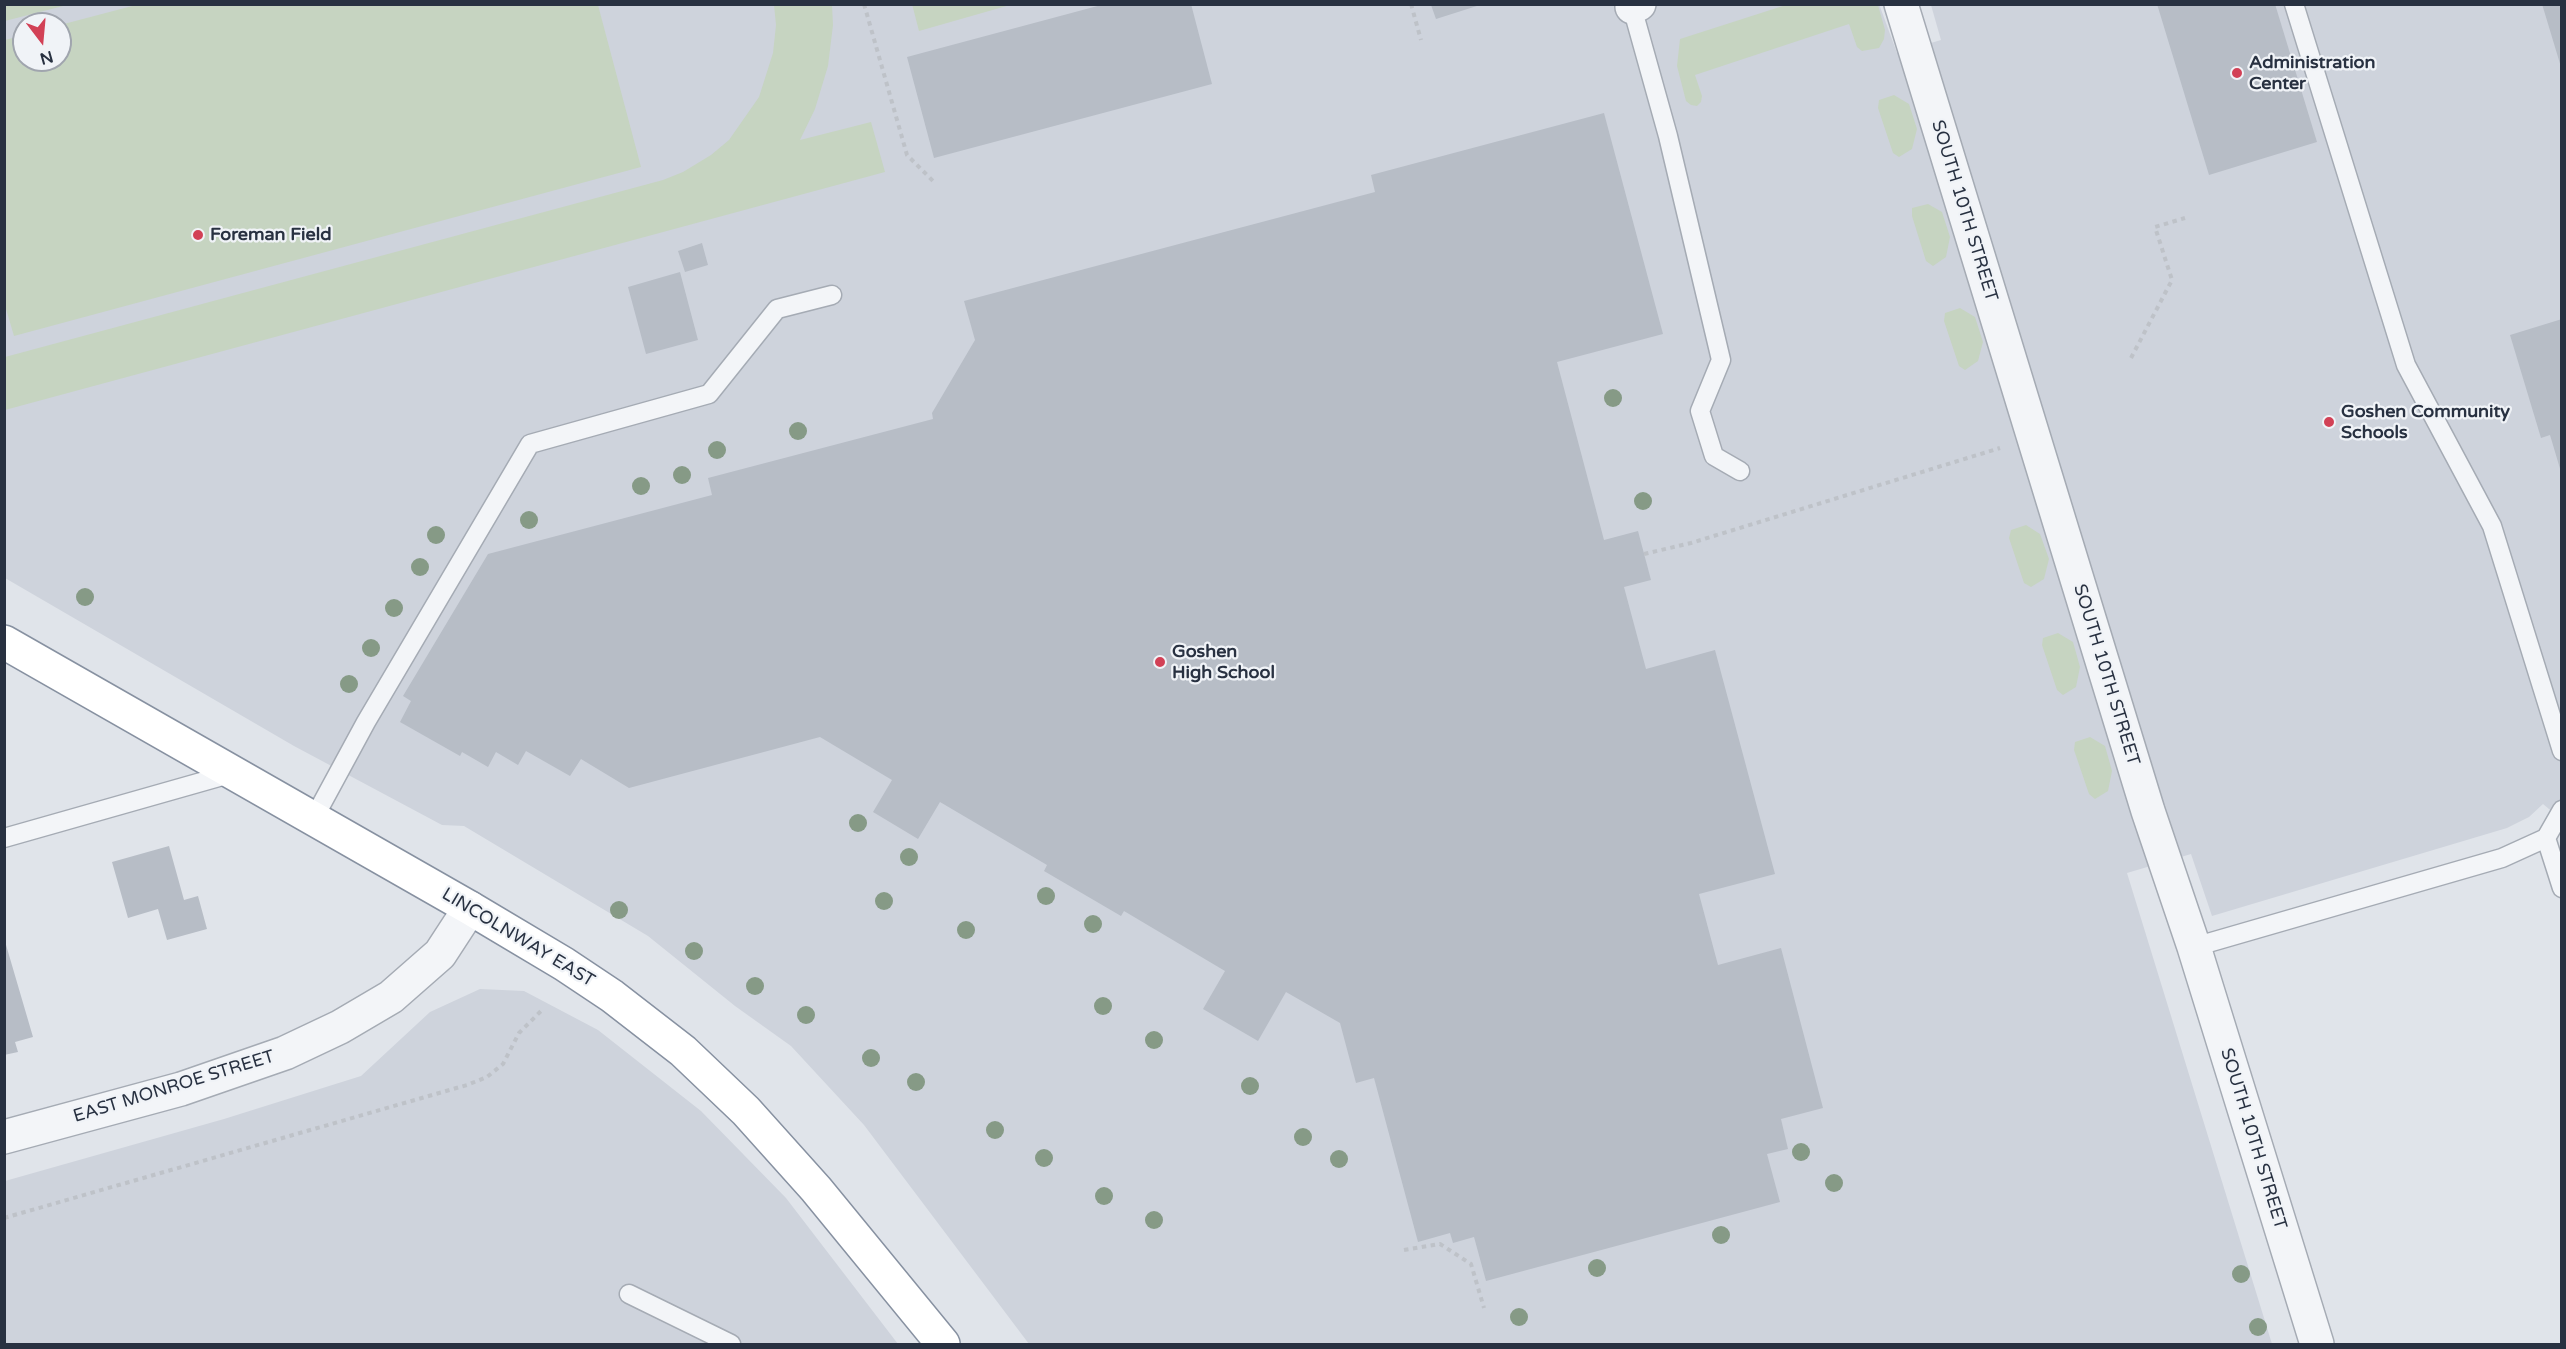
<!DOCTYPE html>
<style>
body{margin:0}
#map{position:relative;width:2566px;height:1349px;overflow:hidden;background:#e0e4ea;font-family:"Varela Round",sans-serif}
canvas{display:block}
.frame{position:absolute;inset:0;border:6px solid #283141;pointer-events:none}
.north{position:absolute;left:12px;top:12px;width:60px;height:60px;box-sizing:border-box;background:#f0f3f7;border:2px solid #a0a5ae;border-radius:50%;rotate:164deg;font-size:16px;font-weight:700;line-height:24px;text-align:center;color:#283141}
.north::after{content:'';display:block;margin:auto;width:21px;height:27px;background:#d24156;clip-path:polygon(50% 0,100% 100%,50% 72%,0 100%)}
</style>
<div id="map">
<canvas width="2566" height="1349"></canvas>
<div class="frame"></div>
<div class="north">N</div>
</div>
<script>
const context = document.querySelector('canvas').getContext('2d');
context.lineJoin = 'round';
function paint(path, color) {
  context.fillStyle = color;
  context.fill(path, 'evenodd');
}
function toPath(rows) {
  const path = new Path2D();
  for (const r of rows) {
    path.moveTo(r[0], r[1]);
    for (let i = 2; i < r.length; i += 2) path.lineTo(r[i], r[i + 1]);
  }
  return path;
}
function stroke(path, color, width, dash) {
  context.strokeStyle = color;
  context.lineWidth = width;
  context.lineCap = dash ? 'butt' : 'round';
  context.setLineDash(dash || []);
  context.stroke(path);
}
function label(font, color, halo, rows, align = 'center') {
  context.font = font + ' "Varela Round",sans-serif';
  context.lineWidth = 4.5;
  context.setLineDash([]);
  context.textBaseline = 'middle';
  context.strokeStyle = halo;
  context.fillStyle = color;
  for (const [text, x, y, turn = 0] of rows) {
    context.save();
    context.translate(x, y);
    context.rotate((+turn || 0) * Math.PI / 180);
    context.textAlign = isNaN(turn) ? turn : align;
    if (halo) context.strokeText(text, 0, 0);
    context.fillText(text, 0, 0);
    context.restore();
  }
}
paint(toPath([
 [1879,4,1897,53,1941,40,1931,5,2561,5,2561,819,2543,804,2529,817,2507,828,2212,916,2191,854,2127,873,2272,1344,1029,1344,864,1125,791,1046,735,1006,648,936,464,826,442,825,294,746,5,578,5,5],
 [24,24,60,24,60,60,24,60],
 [480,989,524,991,598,1030,701,1111,786,1198,898,1344,5,1344,5,1181,224,1119,361,1076,430,1012]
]), '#ced3dc');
paint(toPath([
 [5,4,67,4,67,5,5,21],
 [912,4,1010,4,1010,5,919,31],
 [1789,4,1878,5,1885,30,1884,39,1879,48,1862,51,1857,47,1849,24,1695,75,1702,96,1701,102,1697,106,1691,105,1686,101,1677,66,1680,39],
 [136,5,598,5,641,167,14,336,4,302,5,40,24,35,24,60,60,60,60,25],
 [774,5,832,5,833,25,828,66,815,109,800,140,871,122,885,172,5,410,5,357,663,180,683,172,711,155,729,140,759,97,773,53,776,25],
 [1894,95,1909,104,1917,129,1912,149,1899,157,1893,153,1878,108,1879,100],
 [1928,204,1942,212,1950,237,1946,257,1933,266,1926,261,1912,216,1912,208],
 [1960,308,1975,317,1983,342,1978,361,1965,370,1959,366,1944,321,1945,313],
 [2026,525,2040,534,2049,559,2044,579,2031,587,2024,583,2009,538,2011,530],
 [2058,633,2073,642,2080,667,2076,687,2063,695,2057,690,2042,645,2043,638],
 [2090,737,2105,746,2112,771,2108,791,2095,799,2089,794,2074,750,2075,742]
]), '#c6d4c1');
paint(toPath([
 [1105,4,1191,4,1212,84,934,158,907,57],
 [2157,4,2275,4,2317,142,2209,175],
 [2542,4,2562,4,2562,67,2561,67],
 [1431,5,1480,5,1436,19],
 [1604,113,1663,334,1557,362,1604,540,1638,531,1651,580,1624,587,1646,669,1715,650,1775,874,1699,894,1718,965,1781,948,1823,1108,1781,1119,1788,1149,1767,1154,1780,1202,1486,1281,1474,1237,1453,1243,1450,1233,1418,1242,1374,1078,1356,1083,1340,1023,1286,992,1258,1041,1203,1009,1225,971,1124,911,1121,916,1044,871,1047,865,940,802,918,839,873,812,892,780,820,737,629,788,581,759,570,776,526,751,518,765,496,752,488,767,462,752,460,756,400,722,411,701,403,696,488,554,712,495,708,478,933,419,932,413,975,340,964,301,1375,192,1371,175],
 [702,243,708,265,685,272,678,251],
 [680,272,698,340,646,354,628,287],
 [2562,319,2562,471,2561,472,2550,435,2541,438,2510,335],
 [169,846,184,900,198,896,207,929,167,940,158,909,128,918,112,862],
 [4,938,33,1037,15,1042,18,1052,4,1055]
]), '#b7bdc6');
const service = toPath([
 [2294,4,2406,365,2492,526,2562,751],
 [1632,7,1668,136,1721,360,1700,411,1714,456,1740,471],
 [314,818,366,722,530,444,709,394,777,309,832,295],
 [4,838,233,773],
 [2546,838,2562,888],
 [2194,947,2502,858,2546,838,2562,810],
 [629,1294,731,1344]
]);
const minor = toPath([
 [1901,4,2148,811,2194,947,2317,1344],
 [1632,7,1639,4]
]);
const tertiary = toPath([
 [4,1137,181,1089,285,1053,340,1027,391,997,440,954,470,908]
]);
const trunk = toPath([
 [4,642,470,908,564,964,612,996,683,1051,746,1111,816,1189,943,1344]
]);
stroke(service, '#a5abb4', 21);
stroke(minor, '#a5abb4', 36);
stroke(tertiary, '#a5abb4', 36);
stroke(trunk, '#8791a1', 36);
stroke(toPath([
 [864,4,907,155,933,181],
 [1411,4,1421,40],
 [2131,358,2172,280,2155,227,2185,218],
 [1644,554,1691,543,2000,448],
 [4,1218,467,1085,487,1077,503,1064,519,1033,542,1010],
 [1404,1250,1440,1244,1471,1264,1484,1308]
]), '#bec2c8', 4, [4.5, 4.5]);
stroke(service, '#f3f5f8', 18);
stroke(minor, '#f3f5f8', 33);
stroke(tertiary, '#f3f5f8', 33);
stroke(trunk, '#fff', 33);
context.fillStyle = '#869a86';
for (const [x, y] of [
 [1613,398],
 [798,431],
 [717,450],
 [682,475],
 [641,486],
 [1643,501],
 [529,520],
 [436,535],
 [420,567],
 [85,597],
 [394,608],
 [371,648],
 [349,684],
 [858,823],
 [909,857],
 [1046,896],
 [884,901],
 [619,910],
 [1093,924],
 [966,930],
 [694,951],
 [755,986],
 [1103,1006],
 [806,1015],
 [1154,1040],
 [871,1058],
 [916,1082],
 [1250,1086],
 [995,1130],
 [1303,1137],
 [1801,1152],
 [1044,1158],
 [1339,1159],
 [1834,1183],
 [1104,1196],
 [1154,1220],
 [1721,1235],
 [1597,1268],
 [2241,1274],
 [1519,1317],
 [2258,1327]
]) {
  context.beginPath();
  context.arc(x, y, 9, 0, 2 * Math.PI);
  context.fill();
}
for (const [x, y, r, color] of [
 [2237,73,6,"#d24156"],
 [198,235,6,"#d24156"],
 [2329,422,6,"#d24156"],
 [1160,662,6,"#d24156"]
]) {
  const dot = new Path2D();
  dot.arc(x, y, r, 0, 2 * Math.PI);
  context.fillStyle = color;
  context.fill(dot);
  stroke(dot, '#f0f3f7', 2);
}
label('bold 18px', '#283141', '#f0f3f7', [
 ["Administration",2249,63],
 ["Center",2249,84],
 ["Foreman Field",210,235],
 ["Goshen Community",2341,412],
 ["Schools",2341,433],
 ["Goshen",1172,652],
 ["High School",1172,673]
], 'left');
label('18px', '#283141', '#f0f3f7', [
 ["SOUTH 10TH STREET",1964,211,73],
 ["SOUTH 10TH STREET",2106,675,73],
 ["LINCOLNWAY EAST",518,938,31],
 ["EAST MONROE STREET",174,1087,-17],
 ["SOUTH 10TH STREET",2253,1139,73]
]);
</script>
